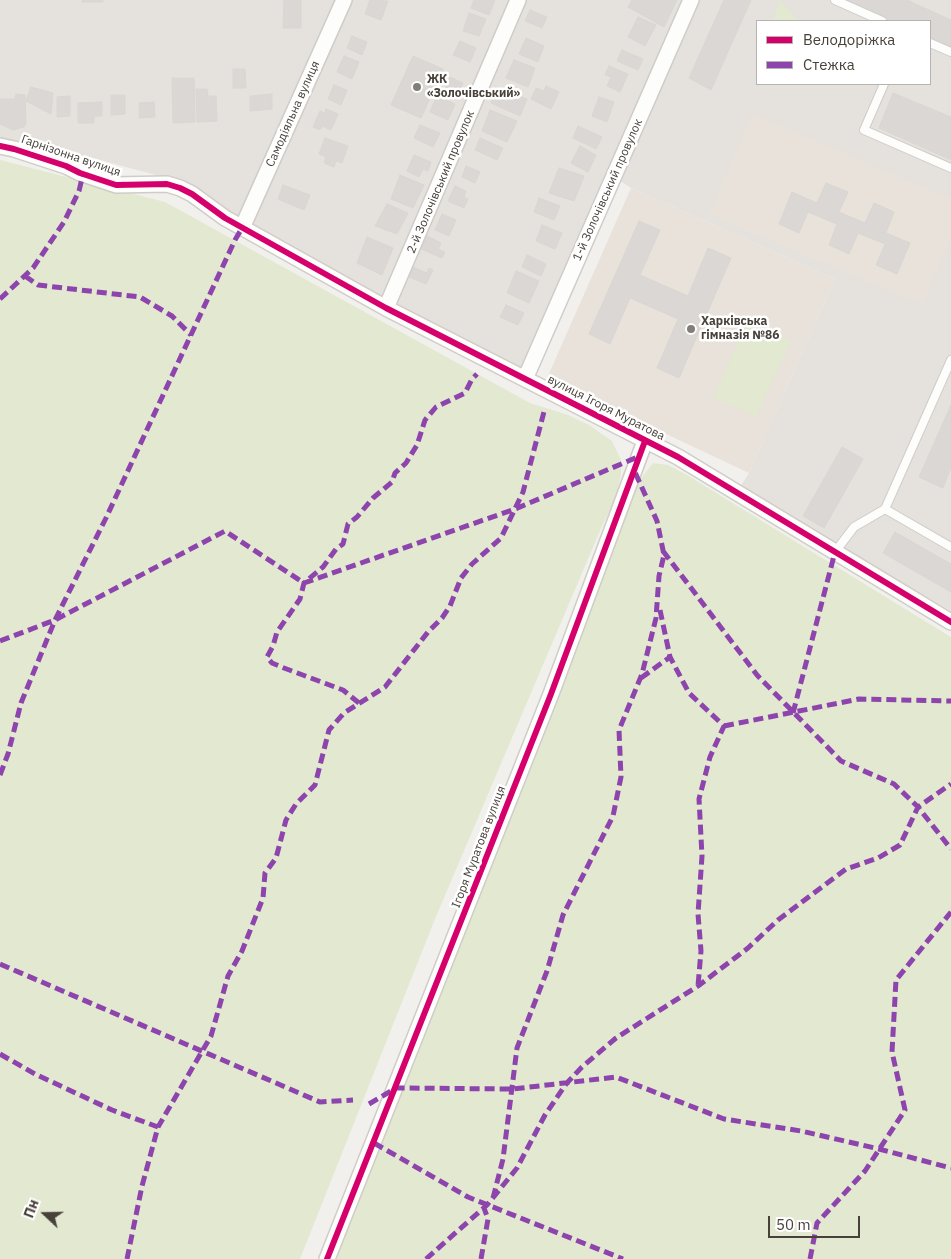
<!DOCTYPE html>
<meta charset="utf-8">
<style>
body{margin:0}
#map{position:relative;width:951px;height:1259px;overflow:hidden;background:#f2f0ed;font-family:"IBM Plex Sans",sans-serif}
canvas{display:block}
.legend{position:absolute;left:756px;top:20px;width:175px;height:65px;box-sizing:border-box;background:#fff;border:1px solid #b6b3b0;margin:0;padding:6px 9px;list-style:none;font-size:15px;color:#48413a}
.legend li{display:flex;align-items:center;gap:10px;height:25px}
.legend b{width:25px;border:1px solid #b6b3b0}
.north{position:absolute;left:20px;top:1189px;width:50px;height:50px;-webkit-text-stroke:4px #fff;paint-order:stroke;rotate:291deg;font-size:14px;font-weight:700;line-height:20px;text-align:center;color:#48413a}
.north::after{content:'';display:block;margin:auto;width:18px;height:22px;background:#48413a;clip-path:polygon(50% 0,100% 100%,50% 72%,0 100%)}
.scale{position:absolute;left:768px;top:1216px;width:92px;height:22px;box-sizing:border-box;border:2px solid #48413a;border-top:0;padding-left:6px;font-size:15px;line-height:18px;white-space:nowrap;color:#48413a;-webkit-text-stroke:4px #fff;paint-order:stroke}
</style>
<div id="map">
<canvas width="951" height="1259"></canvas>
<ul class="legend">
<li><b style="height:6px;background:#d6006c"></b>Велодоріжка</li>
<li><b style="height:6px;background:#8e44ad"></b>Стежка</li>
</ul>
<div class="north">Пн</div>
<div class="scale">50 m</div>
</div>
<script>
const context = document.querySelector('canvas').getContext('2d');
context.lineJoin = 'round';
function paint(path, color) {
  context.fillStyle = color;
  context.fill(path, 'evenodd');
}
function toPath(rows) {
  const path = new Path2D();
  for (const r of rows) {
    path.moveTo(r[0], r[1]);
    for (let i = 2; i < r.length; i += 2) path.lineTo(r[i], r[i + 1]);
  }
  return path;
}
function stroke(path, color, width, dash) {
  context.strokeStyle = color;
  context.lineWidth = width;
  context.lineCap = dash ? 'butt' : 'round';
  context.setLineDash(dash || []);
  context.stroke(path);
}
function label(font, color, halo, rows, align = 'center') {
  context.font = font + ' "IBM Plex Sans",sans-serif';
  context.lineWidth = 5;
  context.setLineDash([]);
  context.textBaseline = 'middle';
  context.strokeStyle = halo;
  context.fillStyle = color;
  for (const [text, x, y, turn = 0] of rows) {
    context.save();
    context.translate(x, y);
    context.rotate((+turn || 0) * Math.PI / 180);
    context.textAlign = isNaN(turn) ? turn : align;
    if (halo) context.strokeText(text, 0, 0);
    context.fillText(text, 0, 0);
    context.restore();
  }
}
paint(toPath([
 [0,0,951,0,951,611,740,487,749,473,835,279,631,188,611,175,522,373,239,221,174,180,93,158,0,142],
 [757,21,930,21,930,84,757,84]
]), '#e5e1dc');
paint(toPath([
 [752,113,951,199,951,238,922,305,709,214],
 [631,188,835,279,749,473,547,378]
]), '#e8e2da');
paint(toPath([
 [780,0,798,21,773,21],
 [0,160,165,202,530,403,568,415,589,425,612,441,621,460,621,474,617,495,602,526,435,919,300,1259,0,1259],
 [748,321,791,341,756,417,713,397],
 [653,463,668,465,687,475,951,637,951,1259,330,1259,408,1071,638,482]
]), '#e2e9d0');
const building = toPath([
 [82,0,103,0,103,2,82,2,82,0],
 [284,0,301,0,301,28,283,28,284,0],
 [370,0,388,1,381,20,365,14,370,0],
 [474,0,495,0,489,15,471,8,474,0],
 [632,0,677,0,664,27,628,7,632,0],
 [724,0,751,0,711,90,689,78,724,0],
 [843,0,907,0,951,20,951,49,930,39,930,21,890,21,843,0],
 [530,10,547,17,542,28,525,21,530,10],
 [469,13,486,19,479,36,463,31,469,13],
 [638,17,656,25,645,46,628,37,638,17],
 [352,36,367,42,362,55,347,48,352,36],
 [526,38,544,46,538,62,519,54,526,38],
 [460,41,476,48,470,62,453,55,460,41],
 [622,50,643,59,638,70,617,61,622,50],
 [344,56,359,62,352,79,337,72,344,56],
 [413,56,443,69,421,118,391,105,413,56],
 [514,60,535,68,528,87,506,78,514,60],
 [609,66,628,74,620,92,607,86,611,77,605,75,609,66],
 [233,69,245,69,246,88,233,88,233,69],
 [450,77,463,83,457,96,444,91,450,77],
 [172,78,194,78,195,122,173,123,172,78],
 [334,85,347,90,341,105,328,99,334,85],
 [546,86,559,92,551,109,531,99,536,88,544,91,546,86],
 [31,87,53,93,51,114,26,101,31,87],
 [498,88,527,99,520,116,491,103,498,88],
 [196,89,207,89,208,96,216,96,217,121,197,122,196,89],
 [893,93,951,117,951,160,879,128,893,93],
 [16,94,25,95,26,123,24,127,13,130,0,124,0,99,15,99,16,94],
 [272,94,272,109,250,111,250,96,272,94],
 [111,95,125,95,125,114,111,115,111,95],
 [70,96,70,116,57,117,57,97,70,96],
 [437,96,455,104,448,120,430,112,437,96],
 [599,97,614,102,607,122,592,116,599,97],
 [102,102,102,116,94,116,94,123,78,123,78,103,102,102],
 [154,102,155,117,139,118,139,103,154,102],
 [326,109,338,114,331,130,322,126,320,130,313,127,320,111,325,113,326,109],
 [490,110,517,121,507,142,482,131,490,110],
 [420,125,440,133,433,147,414,138,420,125],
 [578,126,602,137,596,149,573,138,578,126],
 [325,138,348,146,342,163,336,161,334,167,324,163,326,157,319,154,325,138],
 [480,138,503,148,497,160,475,150,480,138],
 [580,146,596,155,588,172,571,163,580,146],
 [414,155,431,162,428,171,423,169,419,177,407,171,414,155],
 [466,166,480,172,475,183,462,177,466,166],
 [559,168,584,176,574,201,549,193,559,168],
 [400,175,424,185,413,208,391,199,400,175],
 [826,183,848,192,839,212,865,223,874,203,894,212,886,233,910,243,897,274,876,265,885,244,858,233,849,254,829,245,837,224,808,212,799,233,779,224,792,192,817,203,826,183],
 [283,185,310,195,304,210,278,199,283,185],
 [455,186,466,191,464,197,468,199,464,208,448,201,455,186],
 [539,198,560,206,554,220,534,212,539,198],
 [387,204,408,213,397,234,375,226,387,204],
 [442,214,456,220,449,236,435,230,442,214],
 [639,221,660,230,640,275,688,296,708,248,731,258,679,378,657,368,678,319,630,298,610,344,589,334,639,221],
 [542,225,562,233,555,249,536,241,542,225],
 [425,235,441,243,438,249,445,252,442,258,419,248,425,235],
 [367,237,393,248,382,275,357,263,367,237],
 [527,255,546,264,541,276,522,267,527,255],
 [413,267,427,273,429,268,433,270,426,284,409,277,413,267],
 [516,271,539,281,529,303,507,293,516,271],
 [506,305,524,313,518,325,500,317,506,305],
 [951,405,951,468,943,488,919,477,951,405],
 [842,447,863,459,824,528,803,516,842,447],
 [895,532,951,564,951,592,883,553,895,532]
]);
paint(building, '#dad7d4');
stroke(building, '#dad7d3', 1);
const service = toPath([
 [835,0,882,21],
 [930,43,951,52],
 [884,84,864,130,951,168],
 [885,509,951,360],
 [835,552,854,527,885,509,951,547]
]);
const minor = toPath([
 [0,146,14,149,66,166,80,173,116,185,167,184,180,188,192,194,225,218,386,308,678,457,951,622],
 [242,228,344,0],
 [386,308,518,0],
 [525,379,691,0],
 [327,1259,551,694,645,441]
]);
stroke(service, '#cfccc9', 10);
stroke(minor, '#cfccc9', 18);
stroke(service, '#fdfdfc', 8);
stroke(minor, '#fdfdfc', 15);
stroke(toPath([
 [25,276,38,285,140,297,172,316,191,335],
 [0,299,33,268,64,222,79,191,83,174],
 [663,551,757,675,841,761,894,784,918,807,951,849],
 [660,610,670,657,689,693,724,726,710,757,699,799,702,856,698,914,701,951,698,986],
 [0,641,55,620,225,531,304,583,515,509,640,456],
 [641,678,670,657],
 [359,703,343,690,284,668,272,663,267,657,273,646,277,632,300,599,304,583,323,567,336,549,343,544,348,524,357,517,373,498,392,482,395,473,406,463,417,445,425,420,436,407,465,393,472,379,477,374],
 [793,713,835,552],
 [724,726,859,699,951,701],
 [0,775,8,754,21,703,55,620,106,518,235,240,242,228],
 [0,964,320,1102,353,1100],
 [0,1054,35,1074,112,1110,158,1127],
 [369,1104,396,1088,513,1089,616,1077,724,1119,801,1131,879,1149,951,1168],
 [374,1143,468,1197,623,1259],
 [493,1198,503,1159,517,1048,547,971,563,915,613,816,621,777,619,730,642,674,656,618,659,576,664,555,657,521,634,470],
 [127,1259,142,1186,158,1127,211,1036,228,976,242,951,263,898,265,873,276,858,286,820,296,804,315,785,329,730,344,713,385,687,428,632,442,618,450,606,461,578,472,564,501,538,523,492,545,408],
 [426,1259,487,1205,517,1168,545,1115,566,1084,582,1067,616,1038,698,986,748,948,778,920,846,869,878,858,900,845,918,807,951,784],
 [481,1259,488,1219,484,1208],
 [810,1259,817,1223,865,1171,905,1110,892,1052,896,980,951,912]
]), '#8e44ad', 5, [10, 5]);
stroke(toPath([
 [0,146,14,149,66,166,80,173,116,185,167,184,180,188,192,194,225,218,386,308,678,457,951,622],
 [327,1259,551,694,645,441]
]), '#d6006c', 6);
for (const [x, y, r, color] of [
 [417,87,5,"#847e79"],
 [691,329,5,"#847e79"]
]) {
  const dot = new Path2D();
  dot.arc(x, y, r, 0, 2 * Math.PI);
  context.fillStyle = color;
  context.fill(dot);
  stroke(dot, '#fff', 2);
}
label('bold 12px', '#48413a', '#fff', [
 ["ЖК",427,80],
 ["«Золочівський»",427,94],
 ["Харківська",701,322],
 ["гімназія №86",701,336]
], 'left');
label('12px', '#48413a', '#fff', [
 ["Самодіяльна вулиця",293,114,-66],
 ["Гарнізонна вулиця",71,156,19],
 ["2-й Золочівський провулок",441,182,-67],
 ["1-й Золочівський провулок",608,190,-66],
 ["вулиця Ігоря Муратова",606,408,27],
 ["Ігоря Муратова вулиця",479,847,-69]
]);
</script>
